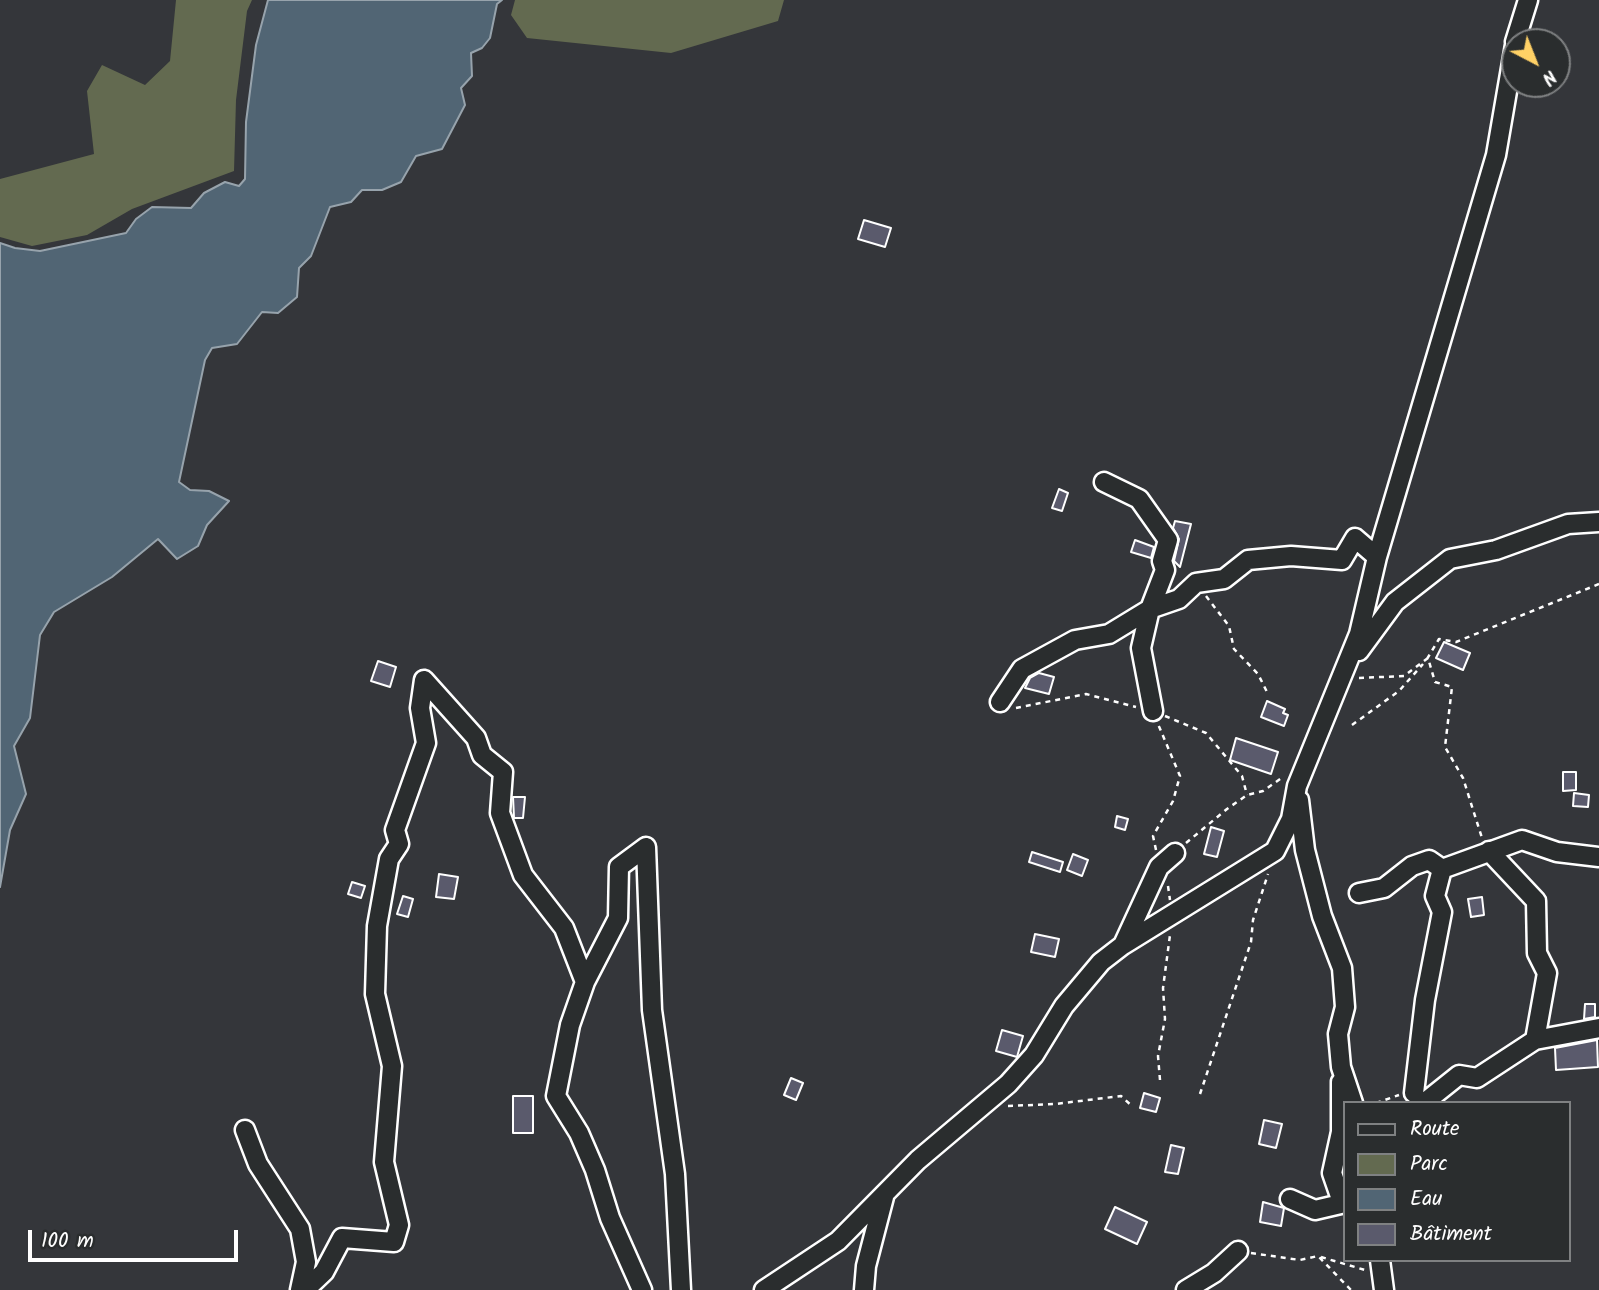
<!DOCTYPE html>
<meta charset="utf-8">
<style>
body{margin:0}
#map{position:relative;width:1599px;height:1290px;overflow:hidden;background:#34363a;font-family:Kalam,sans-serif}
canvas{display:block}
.legend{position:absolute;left:1343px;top:1101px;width:228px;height:161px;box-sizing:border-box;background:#2a2d2e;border:2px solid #7f8182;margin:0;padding:9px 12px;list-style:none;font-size:21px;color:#fff}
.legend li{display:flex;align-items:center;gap:14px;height:35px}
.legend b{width:35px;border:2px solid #7f8182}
.north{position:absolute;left:1501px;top:28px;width:70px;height:70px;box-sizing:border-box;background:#2a2d2e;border:2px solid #7f8182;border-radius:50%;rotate:138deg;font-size:19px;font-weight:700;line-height:28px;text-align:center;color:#fff}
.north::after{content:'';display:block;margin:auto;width:24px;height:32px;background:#ffd166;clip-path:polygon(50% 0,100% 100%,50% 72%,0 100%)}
.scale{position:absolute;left:28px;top:1230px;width:210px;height:32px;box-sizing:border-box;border:4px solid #fff;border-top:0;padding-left:9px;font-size:21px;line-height:24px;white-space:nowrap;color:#fff;-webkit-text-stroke:5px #2a2d2e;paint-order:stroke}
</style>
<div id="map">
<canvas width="1599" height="1290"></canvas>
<ul class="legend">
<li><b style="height:9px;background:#2a2d2e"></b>Route</li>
<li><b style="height:19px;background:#636a50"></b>Parc</li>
<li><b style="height:19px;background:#516574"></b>Eau</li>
<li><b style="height:19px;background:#5a5a6c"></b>Bâtiment</li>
</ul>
<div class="north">N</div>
<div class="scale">100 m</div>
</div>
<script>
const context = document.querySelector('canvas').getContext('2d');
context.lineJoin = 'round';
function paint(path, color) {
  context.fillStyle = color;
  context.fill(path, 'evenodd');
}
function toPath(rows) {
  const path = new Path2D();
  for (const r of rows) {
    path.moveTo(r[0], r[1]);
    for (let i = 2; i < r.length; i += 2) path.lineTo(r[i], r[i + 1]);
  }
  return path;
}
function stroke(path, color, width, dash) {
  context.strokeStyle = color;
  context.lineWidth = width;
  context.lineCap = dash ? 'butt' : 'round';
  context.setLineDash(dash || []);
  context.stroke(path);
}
paint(toPath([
 [176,0,252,0,247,11,236,100,234,171,132,209,87,235,32,246,0,237,0,179,94,154,87,91,102,65,145,85,170,61],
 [515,0,784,0,778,21,671,53,527,38,511,15]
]), '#636a50');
const water = toPath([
 [268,0,502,0,497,4,490,38,482,48,471,53,472,76,461,88,465,105,442,149,416,156,401,182,382,190,362,190,351,202,330,207,311,256,299,268,297,297,278,313,262,312,237,344,212,348,205,360,179,482,190,490,209,491,229,501,207,525,198,546,177,559,158,539,112,577,54,612,40,635,30,718,14,746,26,794,10,830,0,887,0,243,15,248,40,251,126,233,136,219,152,207,191,208,204,193,225,182,239,186,245,179,246,122,256,45,268,0]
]);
paint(water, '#516574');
stroke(water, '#97a3ac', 2);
const building = toPath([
 [864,220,891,228,885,247,858,239,864,220],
 [1059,489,1068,493,1062,511,1052,508,1059,489],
 [1175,521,1191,524,1180,567,1174,561,1179,539,1173,528,1175,521],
 [1135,540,1154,547,1151,558,1131,552,1135,540],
 [1444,642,1470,653,1463,670,1436,658,1444,642],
 [378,661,396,667,390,687,371,681,378,661],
 [1039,673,1054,677,1049,694,1025,688,1030,678,1039,673],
 [1267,701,1285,709,1283,713,1288,715,1284,726,1261,717,1267,701],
 [1236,738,1278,752,1271,774,1230,760,1236,738],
 [1563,772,1576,772,1576,790,1563,791,1563,772],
 [1574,793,1589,795,1588,807,1573,806,1574,793],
 [513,797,525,797,523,818,514,818,513,797],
 [1117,816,1128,819,1125,830,1115,827,1117,816],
 [1211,827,1224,831,1217,857,1204,854,1211,827],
 [1032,852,1063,862,1060,872,1029,862,1032,852],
 [1073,854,1088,860,1082,876,1067,870,1073,854],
 [439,874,458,877,454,899,436,897,439,874],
 [352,882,365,886,361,898,348,894,352,882],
 [403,896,413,899,408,917,397,914,403,896],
 [1482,897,1484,915,1471,917,1468,899,1482,897],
 [1035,934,1059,939,1055,957,1031,952,1035,934],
 [1585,1004,1595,1004,1595,1017,1584,1019,1585,1004],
 [1002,1030,1023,1036,1017,1057,996,1051,1002,1030],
 [1597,1040,1598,1067,1556,1070,1555,1048,1597,1040],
 [791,1078,803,1083,796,1100,784,1095,791,1078],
 [1144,1093,1160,1098,1156,1112,1140,1108,1144,1093],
 [513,1096,533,1096,533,1133,513,1133,513,1096],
 [1264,1120,1282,1124,1276,1148,1259,1144,1264,1120],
 [1171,1145,1184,1148,1178,1174,1165,1172,1171,1145],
 [1263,1202,1284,1208,1281,1226,1260,1222,1263,1202],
 [1115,1207,1147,1222,1137,1244,1105,1229,1115,1207]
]);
paint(building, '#5a5a6c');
stroke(building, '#fff', 2);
const minor = toPath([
 [1515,42,1528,0],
 [1359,651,1395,602,1450,559,1496,550,1568,524,1599,522],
 [1000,702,1022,669,1075,640,1109,634,1150,609,1165,570,1162,561,1168,540,1139,499,1104,482],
 [1153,711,1141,648,1150,609,1179,599,1196,583,1224,579,1248,560,1291,556,1342,560,1355,538,1377,557],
 [1299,800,1305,850,1322,916,1342,968,1345,1007,1338,1034,1341,1067,1353,1103],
 [1359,893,1384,888,1412,866,1429,860,1442,869],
 [1123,945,1159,867,1175,853],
 [585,982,618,918,619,867,646,847,652,1010,675,1174,681,1290],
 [1535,1040,1599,1028],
 [1341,1082,1341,1132,1332,1173,1342,1202],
 [1414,1093,1425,1000,1442,912,1435,896,1442,869,1522,840,1557,852,1599,857],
 [1424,1103,1459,1075,1477,1078,1535,1040,1547,973,1537,953,1536,901,1489,851],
 [245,1130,258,1164,300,1229,306,1262,300,1290],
 [1290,1199,1315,1210,1345,1203],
 [1380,1260,1384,1290],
 [305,1290,324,1272,342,1238,394,1242,399,1225,384,1162,392,1066,375,994,377,926,389,859,399,844,395,830,426,743,420,708,424,680,476,738,482,755,503,772,500,813,523,875,564,928,585,982,570,1025,556,1096,579,1133,595,1170,610,1218,642,1290],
 [764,1290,838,1241,918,1160,1008,1084,1034,1055,1064,1006,1101,962,1123,945,1275,851,1291,819,1297,786,1359,634,1377,557,1496,155,1515,45],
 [864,1290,866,1266,884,1197],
 [1186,1290,1214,1273,1238,1251]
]);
stroke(minor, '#fff', 23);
stroke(toPath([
 [1206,596,1229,626,1234,649,1258,674,1267,692],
 [1427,659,1439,639,1456,642,1599,584],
 [1359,678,1404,676,1428,658,1435,682,1452,687,1445,747,1463,778,1482,838],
 [1016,708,1086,694,1136,707],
 [1165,716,1206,733,1242,776,1247,795],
 [1352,725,1399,691,1423,664],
 [1186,843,1227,809,1247,795,1263,791,1283,777],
 [1156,850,1153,836,1173,801,1180,776,1158,724],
 [1168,886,1170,900],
 [1160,1080,1158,1056,1165,1019,1163,988,1170,935],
 [1200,1094,1251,942,1253,920,1268,874],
 [1376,1103,1399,1095],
 [1008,1106,1055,1104,1121,1096,1133,1107],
 [1251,1253,1300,1260,1318,1256,1351,1290],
 [1321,1257,1365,1270]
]), '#fff', 2.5, [5, 5]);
stroke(minor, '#2a2d2e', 18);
</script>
